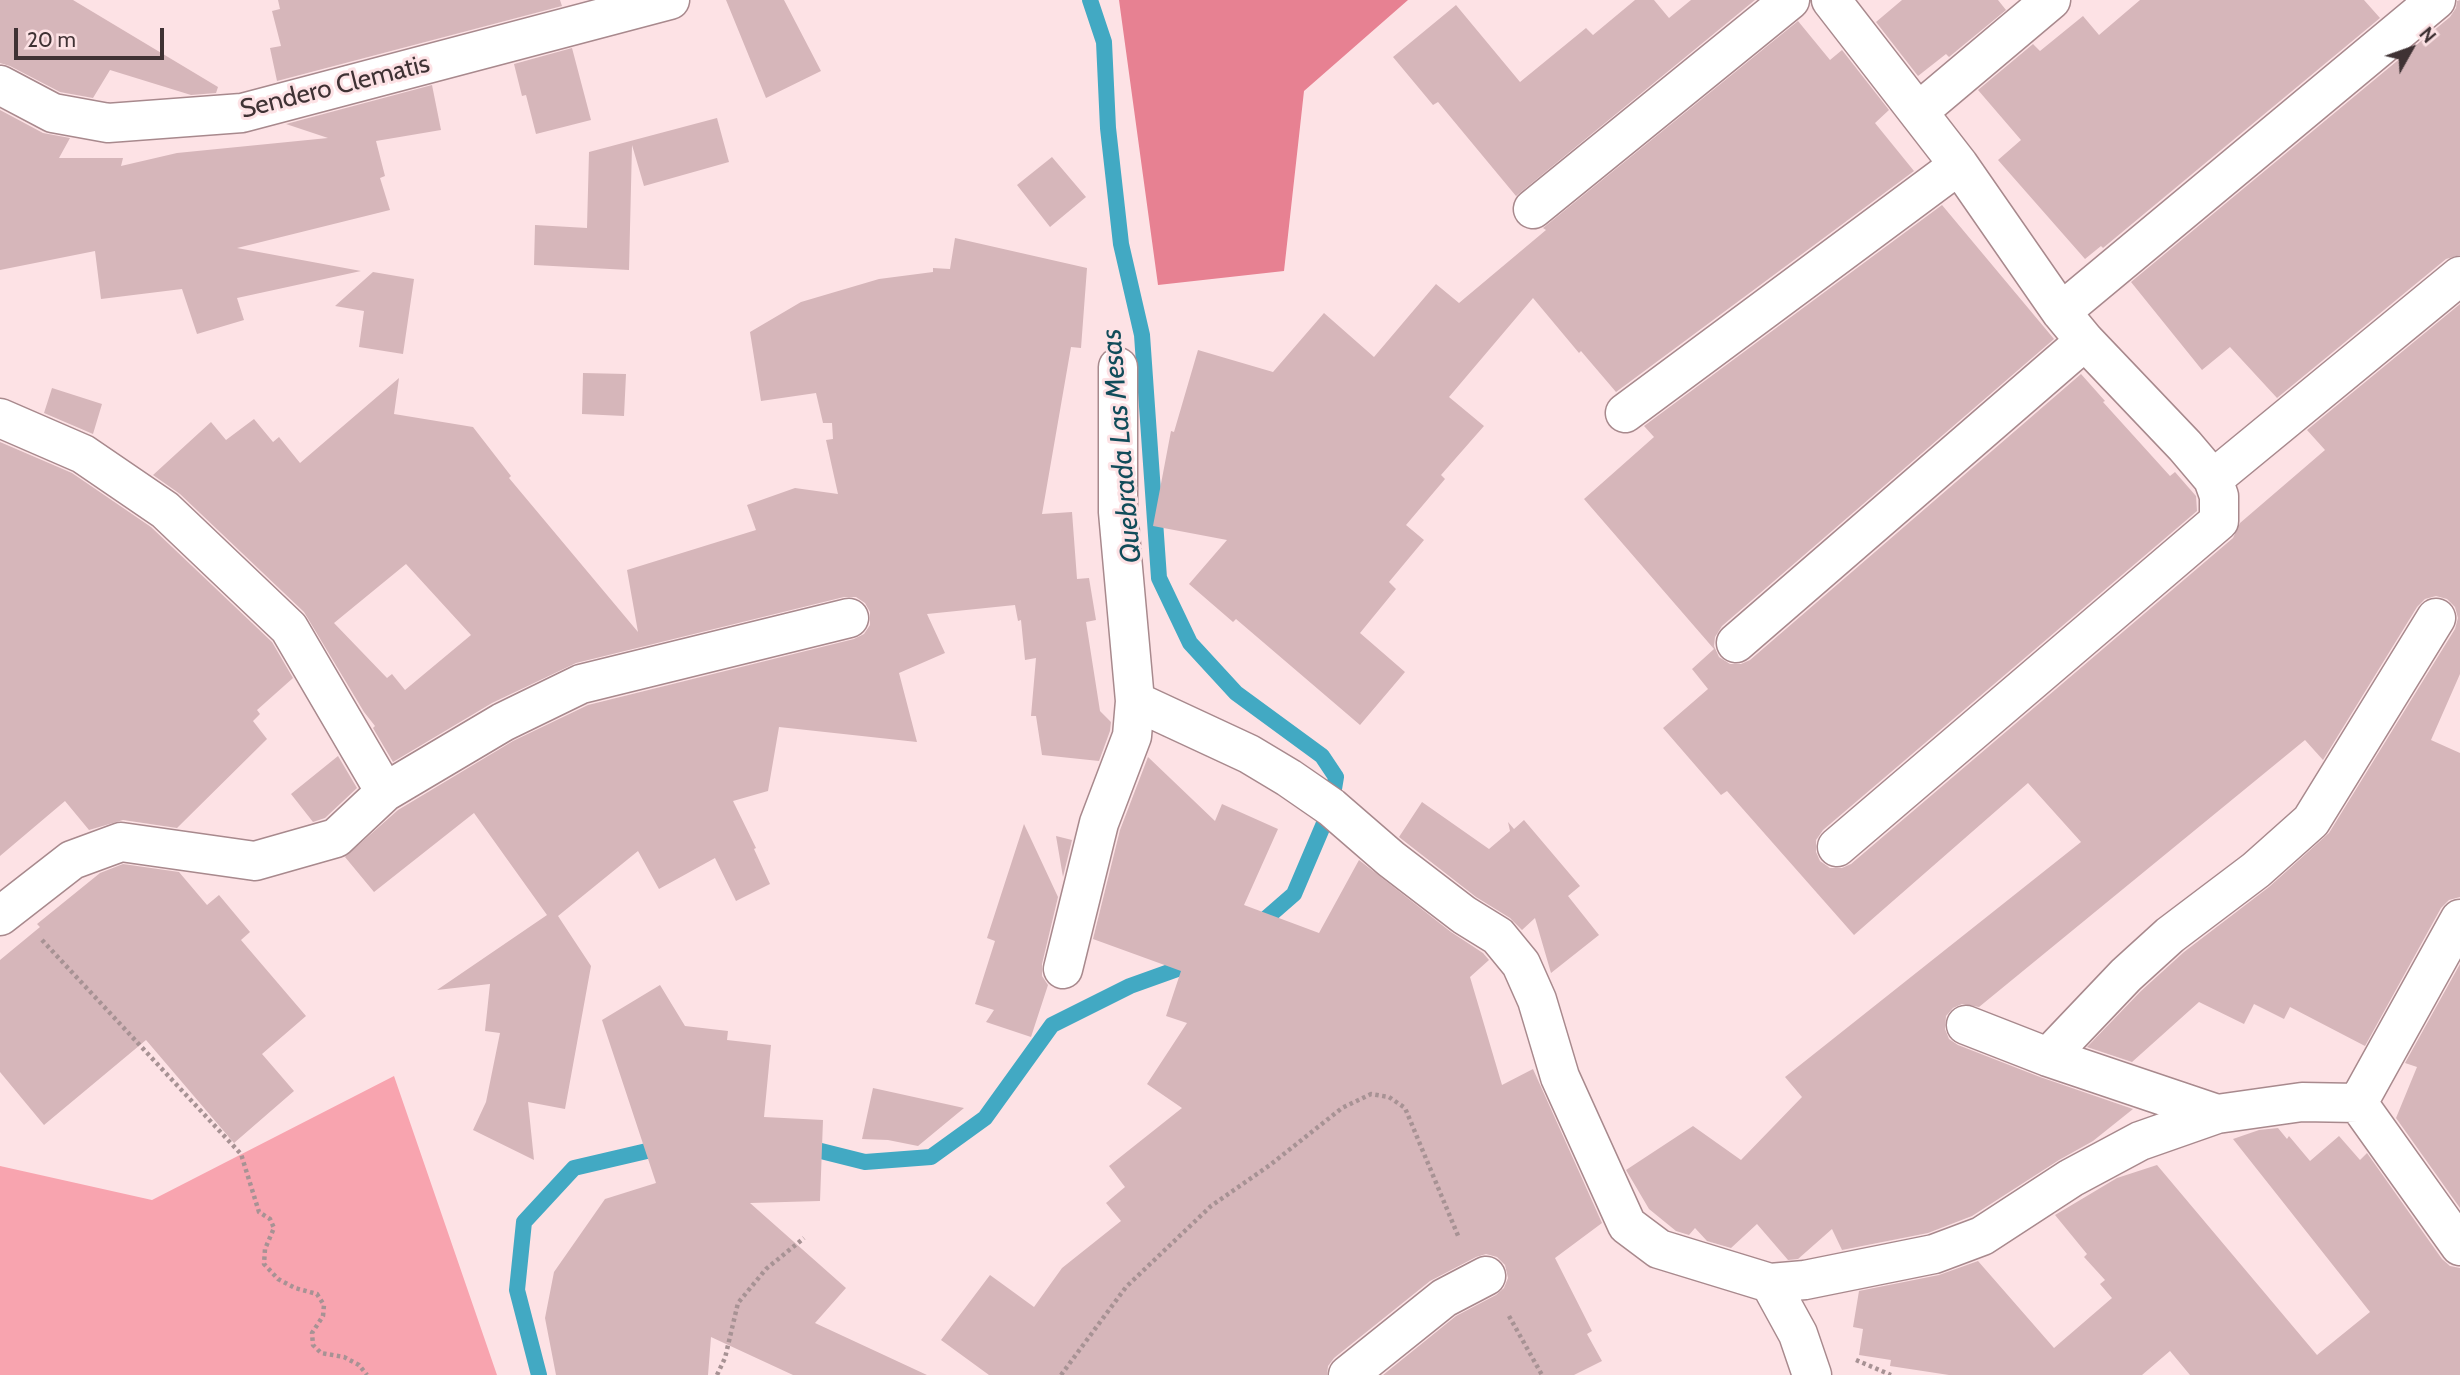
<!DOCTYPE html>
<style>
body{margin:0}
#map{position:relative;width:2460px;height:1375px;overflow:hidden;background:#fde2e5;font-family:Cabin,sans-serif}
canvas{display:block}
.north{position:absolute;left:2376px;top:14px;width:70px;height:70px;-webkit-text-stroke:5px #fde2e5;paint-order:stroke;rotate:50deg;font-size:19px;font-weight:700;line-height:28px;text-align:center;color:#3f3234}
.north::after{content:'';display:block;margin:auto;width:24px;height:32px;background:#3f3234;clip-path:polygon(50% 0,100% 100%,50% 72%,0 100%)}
.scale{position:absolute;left:14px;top:28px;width:150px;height:32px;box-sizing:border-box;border:4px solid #3f3234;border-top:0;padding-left:9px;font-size:21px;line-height:24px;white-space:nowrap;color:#3f3234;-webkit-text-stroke:5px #fde2e5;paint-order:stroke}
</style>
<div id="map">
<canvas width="2460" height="1375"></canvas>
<div class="north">N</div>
<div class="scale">20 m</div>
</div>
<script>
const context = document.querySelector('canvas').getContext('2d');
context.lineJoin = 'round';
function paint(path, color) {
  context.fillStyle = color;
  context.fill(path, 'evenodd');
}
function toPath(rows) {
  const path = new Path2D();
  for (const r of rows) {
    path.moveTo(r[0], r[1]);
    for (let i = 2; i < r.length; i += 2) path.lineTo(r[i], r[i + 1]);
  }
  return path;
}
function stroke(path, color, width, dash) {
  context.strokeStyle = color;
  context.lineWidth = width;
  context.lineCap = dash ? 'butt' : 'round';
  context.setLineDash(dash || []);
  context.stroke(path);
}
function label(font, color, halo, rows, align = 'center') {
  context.font = font + ' Cabin,sans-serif';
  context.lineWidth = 6;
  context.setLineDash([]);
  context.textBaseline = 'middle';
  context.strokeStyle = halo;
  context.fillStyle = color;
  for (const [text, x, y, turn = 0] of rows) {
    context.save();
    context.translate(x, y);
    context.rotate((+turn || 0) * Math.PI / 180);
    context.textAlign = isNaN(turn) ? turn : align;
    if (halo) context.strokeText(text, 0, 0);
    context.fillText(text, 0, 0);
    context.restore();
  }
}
paint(toPath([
 [394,1076,497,1375,0,1375,0,1166,152,1200]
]), '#f8a4af');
paint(toPath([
 [1119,0,1408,0,1304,91,1284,271,1158,285]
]), '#e78192');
stroke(toPath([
 [1090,0,1104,42,1108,128,1121,244,1142,335,1159,578,1190,643,1236,693,1322,756,1336,777,1331,807,1294,894,1255,928],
 [801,1146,865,1162,931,1157,985,1118,1052,1025,1130,986,1197,962],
 [539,1375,517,1290,524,1222,574,1168,664,1147]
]), '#42a9c3', 16);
paint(toPath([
 [0,0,73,0,218,87,216,93,191,95,110,70,93,98,60,92,10,66,0,63],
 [278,0,560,0,562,6,277,81,270,48,281,46,272,11,280,9],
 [726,0,784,0,821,71,766,98],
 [1635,0,1654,0,1669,18,1691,0,1755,0,1516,196,1438,102,1433,105,1393,57,1456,5,1520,82,1586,28,1593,35],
 [1902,0,1998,0,2006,10,1949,57,1946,54,1918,76,1876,22],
 [2140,0,2364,0,2380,18,2103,248,2101,246,2085,259,1998,160,2021,140,1978,90,2033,44,2040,51,2083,16,2099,35],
 [2460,0,2460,255,2446,259,2277,398,2230,347,2202,370,2131,282,2450,17,2456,8,2457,1],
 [1798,21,1830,60,1842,50,1889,110,1875,123,1914,171,1616,392,1581,351,1579,353,1533,298,1449,397,1484,426,1441,475,1445,479,1406,525,1424,540,1389,582,1396,589,1360,633,1405,672,1360,725,1236,619,1233,622,1189,584,1227,540,1153,526,1171,431,1174,432,1198,350,1273,372,1324,313,1374,357,1436,284,1459,303,1546,230,1543,228],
 [572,48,591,120,536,134,526,95,522,96,514,64],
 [432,85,441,130,376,141,385,176,380,178,390,210,237,248,361,271,237,298,244,320,197,334,182,289,101,299,95,251,0,270,0,110,43,133,70,138,59,158,123,158,121,166,177,153,328,138,286,124],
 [717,118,729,162,644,186,632,145,629,270,534,265,535,225,587,228,589,152],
 [1052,157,1086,197,1050,227,1017,185],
 [1942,205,2054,339,1722,626,1715,637,1714,646,1719,657,1730,664,1741,664,1750,660,2081,374,2105,401,2103,402,2170,476,2175,472,2196,496,2197,511,1823,830,1816,840,1816,852,1820,861,1830,868,1842,868,1851,864,2233,538,2240,523,2325,450,2307,430,2460,304,2460,674,2431,740,2460,753,2460,897,2449,900,2441,908,2365,1046,2290,1007,2284,1019,2254,1004,2244,1024,2199,1002,2132,1062,2087,1047,2141,991,2184,952,2269,887,2329,833,2455,629,2458,618,2455,607,2447,599,2436,596,2425,599,2417,607,2323,760,2305,740,1979,1007,1962,1004,1953,1008,1946,1016,1945,1029,1949,1039,1958,1045,2040,1077,2133,1109,2093,1141,2059,1160,1972,1216,1928,1233,1842,1250,1832,1229,1798,1259,1788,1260,1757,1224,1731,1248,1707,1241,1695,1228,1689,1235,1676,1231,1649,1209,1626,1170,1693,1126,1741,1160,1802,1097,1785,1077,2081,842,2028,783,1854,935,1727,791,1721,795,1663,728,1708,689,1692,669,1714,649,1584,499,1654,437,1644,426],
 [955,238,1087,268,1081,348,1071,347,1042,514,1072,512,1077,579,1089,578,1096,620,1086,622,1100,711,1111,722,1110,731,1099,761,1042,755,1036,716,1031,716,1036,658,1025,660,1021,620,1018,621,1015,605,927,614,945,653,899,673,917,742,779,727,768,791,733,801,756,848,754,849,770,884,736,901,715,858,659,889,638,851,558,916,591,966,565,1109,528,1102,534,1160,473,1130,486,1102,500,1033,485,1031,490,984,437,990,547,915,474,813,374,892,345,857,398,810,513,741,588,705,854,639,864,634,870,625,870,612,865,603,856,597,844,597,576,663,492,703,393,762,373,728,375,726,364,712,304,612,180,494,153,475,211,422,226,440,254,419,273,442,279,437,300,463,399,378,394,414,473,427,511,476,509,478,638,632,627,570,756,530,747,505,795,488,838,494,826,440,833,439,832,423,823,423,816,393,761,401,750,332,801,302,879,279,933,272,933,268,950,269],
 [406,564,471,635,405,690,392,674,387,678,334,623],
 [373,272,414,279,403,354,359,347,364,311,335,306],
 [583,373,626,374,624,416,582,414],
 [52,388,102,404,93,434,44,413],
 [0,442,72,473,151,527,272,642,293,678,257,710,260,714,253,721,267,739,177,828,123,820,89,830,65,801,0,856],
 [338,756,357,788,325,818,313,822,291,794],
 [1148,757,1215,821,1222,804,1278,829,1244,905,1319,933,1359,860,1451,932,1483,953,1489,960,1470,977,1502,1085,1533,1069,1602,1223,1555,1258,1592,1331,1587,1334,1602,1361,1574,1375,1383,1375,1456,1316,1496,1295,1504,1288,1508,1278,1505,1265,1497,1257,1486,1254,1476,1257,1430,1281,1334,1358,1328,1366,1327,1375,989,1375,941,1340,990,1275,1034,1307,1062,1268,1121,1221,1106,1203,1125,1187,1109,1166,1182,1108,1147,1084,1187,1023,1166,1016,1181,971,1093,939,1120,830],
 [1422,802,1489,849,1510,831,1508,822,1514,829,1524,820,1580,886,1568,896,1599,935,1551,973,1535,918,1522,930,1510,918,1476,897,1399,837],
 [1024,824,1058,897,1042,964,1042,976,1048,985,1031,1037,986,1022,994,1010,975,1004,995,941,987,938],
 [1056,836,1072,840,1063,877],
 [123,864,179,872,207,905,219,895,250,932,241,940,306,1016,262,1054,294,1091,234,1143,146,1040,44,1125,0,1072,0,960,40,927,37,924,100,873],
 [2460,964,2460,1208,2396,1118,2417,1067,2405,1063],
 [660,985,685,1026,728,1031,727,1040,771,1045,764,1117,823,1120,820,1201,750,1203,846,1288,815,1323,927,1375,793,1375,711,1337,708,1375,556,1375,545,1318,554,1272,605,1199,656,1183,602,1020],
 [873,1088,964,1108,918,1146,888,1140,862,1139],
 [2278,1128,2287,1139,2289,1136,2310,1161,2339,1136,2360,1160,2367,1153,2442,1259,2450,1266,2460,1268,2460,1375,2190,1375,2170,1351,2142,1375,1949,1375,1890,1366,1891,1360,1859,1355,1863,1329,1853,1327,1859,1291,1939,1275,1978,1261,2054,1348,2112,1298,2100,1284,2105,1280,2084,1257,2087,1254,2055,1215,2117,1178,2157,1165,2317,1355,2370,1312,2233,1139,2259,1130]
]), '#d6b6ba');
const minor = toPath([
 [1831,0,1959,165,2061,312,2085,341,2185,446,2213,479,2219,496,2219,521,1837,847],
 [0,85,53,113,108,123,242,113,670,0],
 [1918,112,2051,0],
 [1533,209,1790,0],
 [2061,312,2436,0],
 [1118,367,1118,512,1135,701,1249,754,1289,778,1331,807,1391,859,1464,915,1498,936,1521,964,1537,1000,1560,1077,1627,1225,1659,1249,1770,1283,1805,1280,1934,1254,1982,1236,2071,1178,2140,1141,2217,1114,2302,1102,2358,1103],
 [1625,413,1959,165],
 [0,418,83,454,165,510,289,628,385,792],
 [2213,479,2460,276],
 [1736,643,2085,341],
 [0,916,72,860,121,842,255,861,336,838,385,792,503,722,581,684,849,618],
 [1063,969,1099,823,1132,736,1135,701],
 [1966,1025,2048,1057,2217,1114],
 [2048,1057,2126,975,2170,935,2256,870,2311,821,2436,618],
 [2358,1103,2460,919],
 [2358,1103,2460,1246],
 [1770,1283,1798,1334,1812,1375],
 [1348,1375,1444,1298,1486,1276]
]);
stroke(minor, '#a8898d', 41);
stroke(toPath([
 [42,940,241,1154,259,1212,270,1219,274,1228,265,1249,264,1264,278,1279,295,1288,317,1294,324,1305,323,1316,312,1333,313,1345,321,1353,344,1357,359,1365,367,1375],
 [1509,1316,1542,1375],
 [1856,1360,1891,1375],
 [717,1375,725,1358,738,1303,766,1269,804,1238],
 [1061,1375,1126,1287,1211,1206,1270,1165,1342,1108,1371,1094,1389,1097,1405,1108,1459,1238]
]), '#a79294', 4.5, [3.5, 3.5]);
stroke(minor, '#fff', 38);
label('26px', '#3f3234', '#fde2e5', [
 ["Sendero Clematis",335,87,-14]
]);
label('italic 28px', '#114c5a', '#fde2e5', [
 ["Quebrada Las Mesas",1122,446,-95]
]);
</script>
